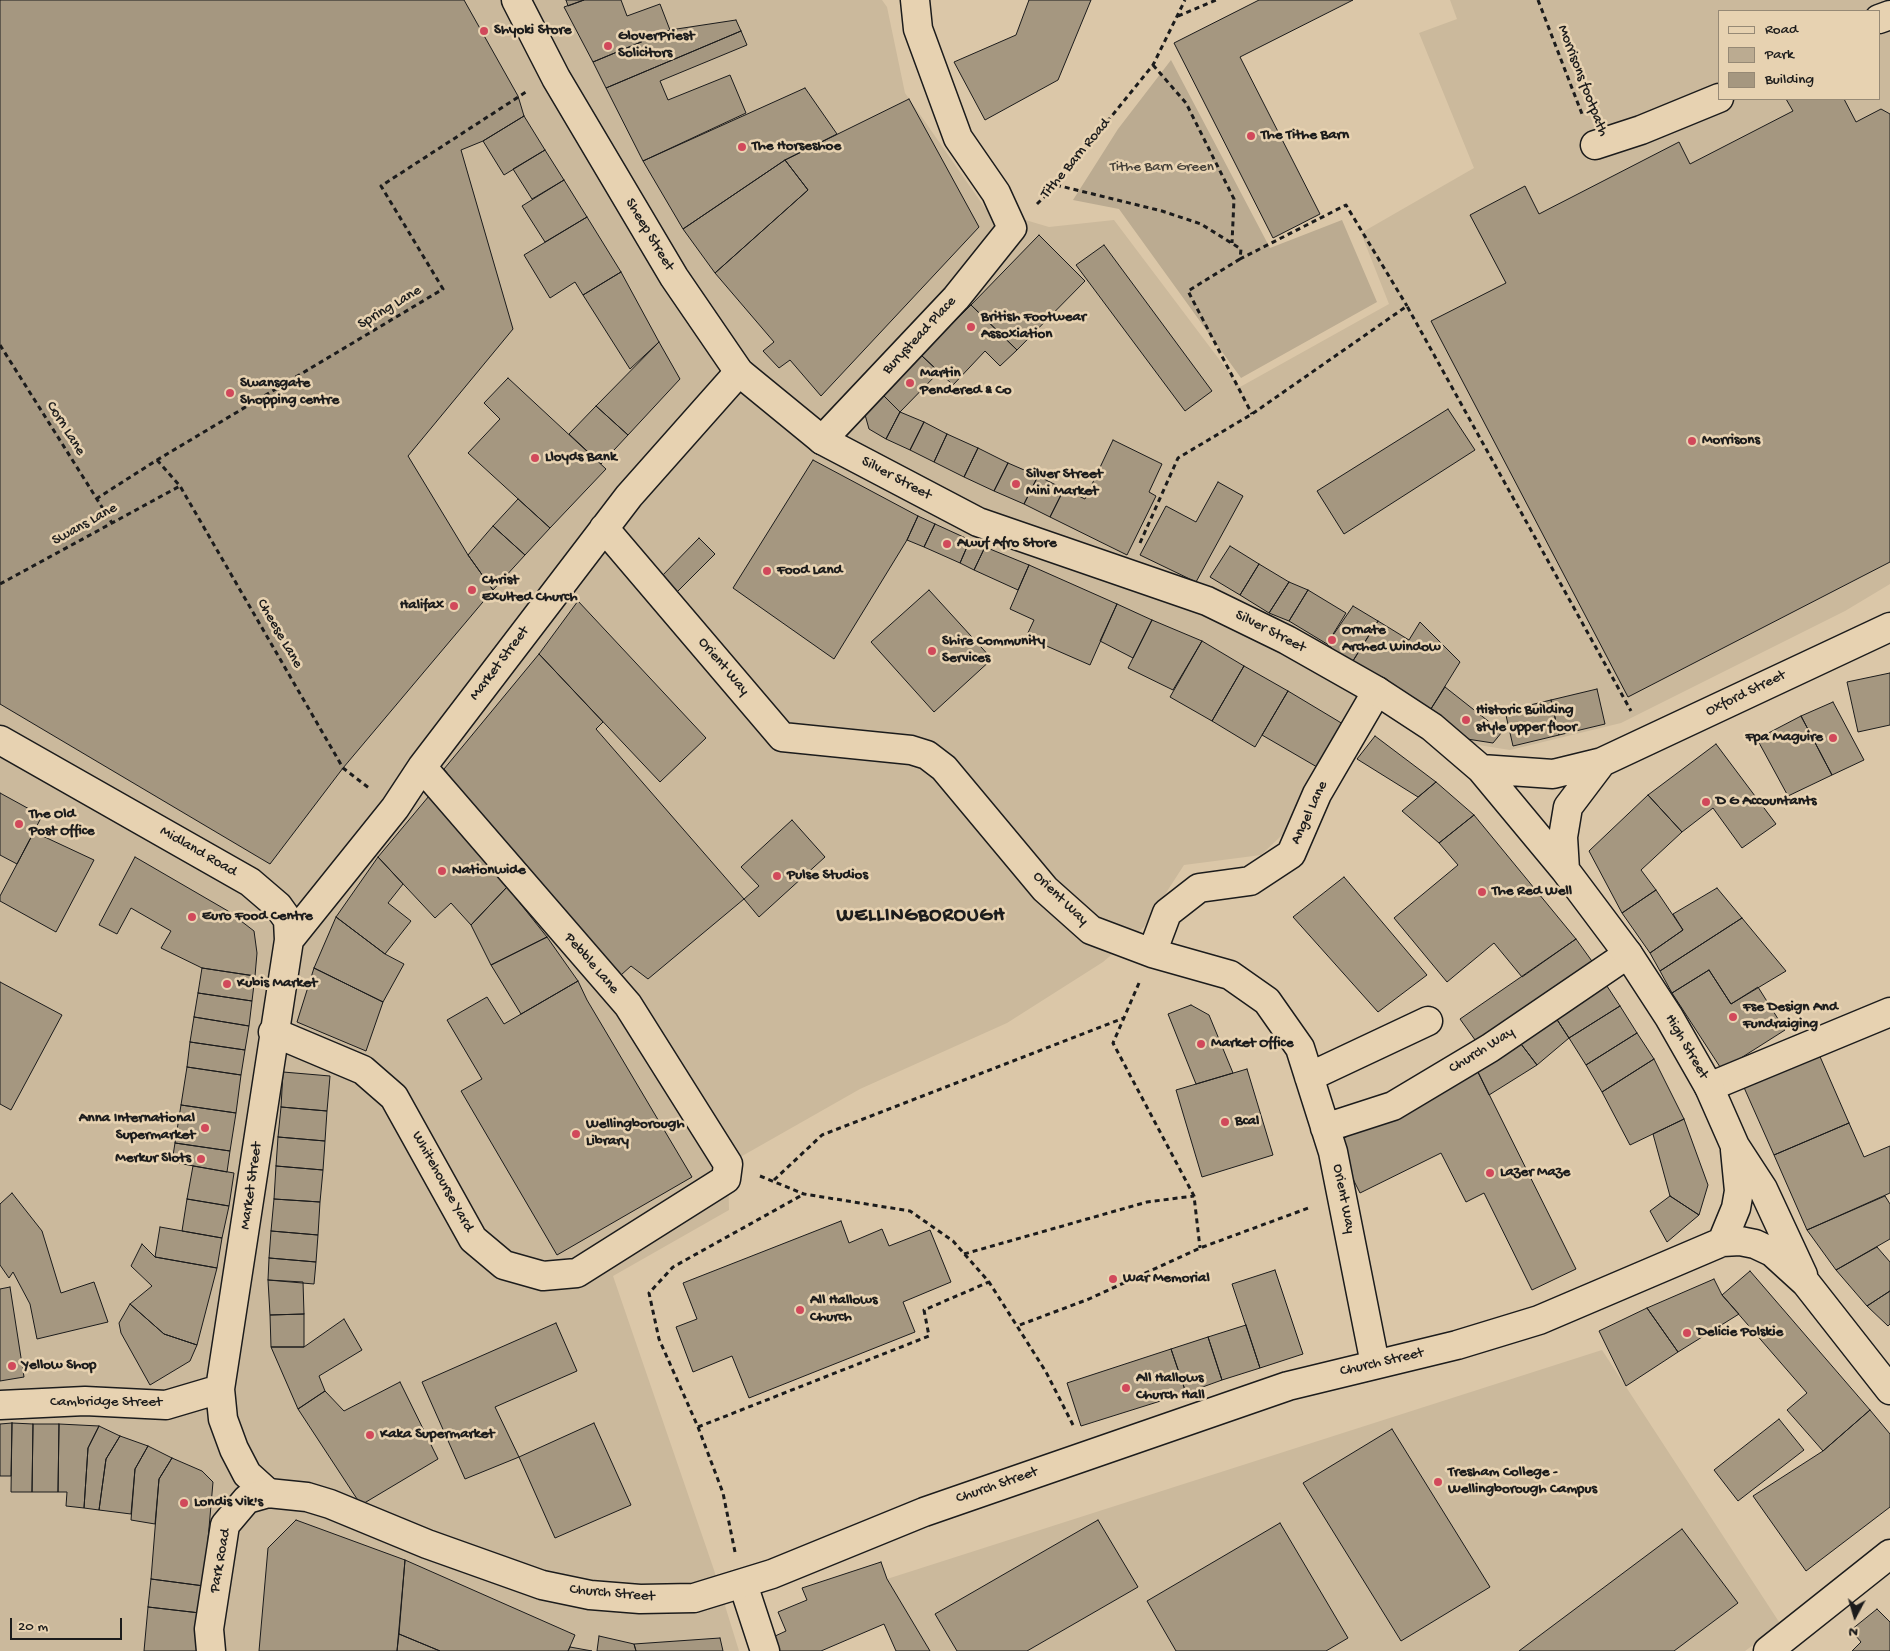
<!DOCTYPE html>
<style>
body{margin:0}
#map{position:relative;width:1890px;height:1651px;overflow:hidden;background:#dbc7a8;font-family:"Gochi Hand",sans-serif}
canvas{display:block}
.legend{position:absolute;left:1718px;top:10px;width:162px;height:90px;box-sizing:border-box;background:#e7d2b1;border:1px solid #968975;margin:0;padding:6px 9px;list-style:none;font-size:15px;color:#1c1c1c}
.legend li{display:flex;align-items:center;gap:10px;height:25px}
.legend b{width:25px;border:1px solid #968975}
.north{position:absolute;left:1830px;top:1591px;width:50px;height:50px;-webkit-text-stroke:4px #e7d2b1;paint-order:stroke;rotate:186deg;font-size:14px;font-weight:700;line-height:20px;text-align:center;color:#1c1c1c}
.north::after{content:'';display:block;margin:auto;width:18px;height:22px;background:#1c1c1c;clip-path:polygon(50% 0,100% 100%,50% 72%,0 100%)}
.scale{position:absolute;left:10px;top:1618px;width:112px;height:22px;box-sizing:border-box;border:2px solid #1c1c1c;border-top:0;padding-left:6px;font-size:15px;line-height:18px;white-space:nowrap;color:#1c1c1c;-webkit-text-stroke:4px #e7d2b1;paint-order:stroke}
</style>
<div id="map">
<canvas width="1890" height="1651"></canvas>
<ul class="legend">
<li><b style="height:6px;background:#e7d2b1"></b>Road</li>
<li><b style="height:14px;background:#bbab91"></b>Park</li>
<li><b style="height:14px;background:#a59780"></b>Building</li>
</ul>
<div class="north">N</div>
<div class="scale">20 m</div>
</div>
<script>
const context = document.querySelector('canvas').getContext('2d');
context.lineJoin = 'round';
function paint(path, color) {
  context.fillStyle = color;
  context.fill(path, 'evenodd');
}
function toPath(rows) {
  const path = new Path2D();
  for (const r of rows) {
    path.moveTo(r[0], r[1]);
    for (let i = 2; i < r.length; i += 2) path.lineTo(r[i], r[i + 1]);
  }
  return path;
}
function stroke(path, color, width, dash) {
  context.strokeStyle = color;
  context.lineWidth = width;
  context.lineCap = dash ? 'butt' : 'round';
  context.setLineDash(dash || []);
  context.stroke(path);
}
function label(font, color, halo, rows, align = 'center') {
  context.font = font + ' "Gochi Hand",sans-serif';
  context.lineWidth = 5;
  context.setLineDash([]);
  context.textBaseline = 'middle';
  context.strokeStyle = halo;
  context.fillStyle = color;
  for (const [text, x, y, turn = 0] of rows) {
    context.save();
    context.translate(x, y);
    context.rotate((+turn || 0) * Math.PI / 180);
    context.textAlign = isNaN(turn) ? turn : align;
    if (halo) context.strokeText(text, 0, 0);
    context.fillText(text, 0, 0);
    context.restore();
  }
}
paint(toPath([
 [0,0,882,0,887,7,905,93,985,208,1049,227,1114,220,1240,387,1389,304,1361,233,1474,168,1419,33,1457,19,1450,0,1890,0,1890,584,1845,611,1621,723,1510,750,1466,743,1375,682,1298,820,1261,855,1184,865,1144,927,1103,962,1007,1023,860,1089,728,1164,729,1210,613,1276,714,1570,739,1651,0,1651],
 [1719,11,1879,11,1879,99,1719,99],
 [1602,1350,1781,1625,1745,1651,930,1651,887,1579]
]), '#cbb99c');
paint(toPath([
 [1171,60,1270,248,1342,220,1377,302,1241,378,1119,209,1073,200,1118,129]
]), '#bbab91');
const building = toPath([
 [0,0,464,0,518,96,524,116,483,141,461,150,513,329,408,456,468,555,493,590,343,768,270,864,0,704,0,0],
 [566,0,584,0,568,6,566,0],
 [584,0,621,0,627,16,660,4,670,30,593,62,564,7,584,0],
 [1029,0,1091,0,1058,80,985,120,954,62,1016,35,1029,0],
 [1259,0,1353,0,1240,57,1320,214,1273,238,1174,43,1259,0],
 [736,20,741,31,606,88,593,62,670,30,736,20],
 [741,31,747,45,660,81,668,100,730,75,746,113,643,161,606,88,741,31],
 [805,88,837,134,785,160,683,229,643,161,805,88],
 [909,99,979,227,821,396,790,360,779,368,763,351,774,342,715,273,808,190,785,160,909,99],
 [1786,99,1844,99,1856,122,1881,109,1890,114,1890,562,1628,697,1431,321,1506,283,1470,215,1525,186,1539,214,1679,142,1690,164,1793,111,1786,99],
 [524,116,545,150,504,175,483,141,524,116],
 [545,150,564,180,532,199,513,169,545,150],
 [785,160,808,190,715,273,683,229,785,160],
 [564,180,587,217,545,242,522,206,564,180],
 [587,217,621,272,583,295,575,282,550,298,524,255,587,217],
 [1039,235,1085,281,1017,350,971,305,1039,235],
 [1104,245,1212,391,1185,411,1076,265,1104,245],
 [621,272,659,342,630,369,583,295,621,272],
 [971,305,1017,350,1000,366,985,351,953,385,921,355,971,305],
 [659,342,680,379,628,435,596,406,659,342],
 [921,355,939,372,900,412,882,394,921,355],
 [508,378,606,469,550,528,468,453,500,419,484,403,508,378],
 [882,394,900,412,886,439,869,429,864,411,882,394],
 [596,406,628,435,601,464,569,434,596,406],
 [1448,409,1475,450,1344,534,1317,491,1448,409],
 [900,412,924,422,910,450,886,439,900,412],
 [924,422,947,434,934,462,910,450,924,422],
 [947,434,978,448,964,477,934,462,947,434],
 [1113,440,1162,464,1149,492,1156,496,1127,555,1050,517,1064,489,1085,499,1113,440],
 [978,448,1008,463,994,491,964,477,978,448],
 [813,460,918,516,907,540,834,659,733,588,813,460],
 [1008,463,1038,476,1024,504,994,491,1008,463],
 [1038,476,1064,489,1050,517,1024,504,1038,476],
 [1218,482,1243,496,1196,582,1140,555,1166,506,1196,522,1218,482],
 [518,499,550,528,525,555,493,526,518,499],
 [918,516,935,524,924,547,907,540,918,516],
 [935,524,970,540,960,563,924,547,935,524],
 [493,526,525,555,493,590,468,555,493,526],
 [699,538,715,554,675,594,659,579,699,538],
 [970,540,985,547,974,570,960,563,970,540],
 [1230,546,1259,564,1240,595,1210,577,1230,546],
 [985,547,1029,565,1018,590,974,570,985,547],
 [1259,564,1289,582,1269,613,1240,595,1259,564],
 [1029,565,1117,604,1090,665,1026,637,1034,620,1010,609,1029,565],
 [1289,582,1308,590,1289,621,1269,613,1289,582],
 [929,590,992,659,934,712,871,642,929,590],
 [1308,590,1346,613,1327,644,1289,621,1308,590],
 [578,601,706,738,660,782,539,654,578,601],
 [1117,604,1152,620,1133,658,1100,641,1117,604],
 [1353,606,1378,621,1351,664,1327,644,1353,606],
 [1152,620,1202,641,1173,690,1128,668,1152,620],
 [1378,621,1409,640,1420,622,1460,662,1429,712,1351,664,1378,621],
 [1202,641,1244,666,1212,721,1170,697,1202,641],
 [539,654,603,722,596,729,744,899,648,979,631,966,611,984,444,769,539,654],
 [1244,666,1288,691,1255,747,1212,721,1244,666],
 [1890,673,1890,725,1858,732,1847,682,1890,673],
 [1445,687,1502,732,1493,743,1467,739,1429,712,1445,687],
 [1597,689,1605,724,1559,735,1551,700,1597,689],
 [1288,691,1343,724,1317,767,1262,735,1288,691],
 [1551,700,1559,735,1513,746,1505,711,1551,700],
 [1833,702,1864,760,1832,775,1801,716,1833,702],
 [1801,716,1832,775,1788,796,1757,739,1801,716],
 [1375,736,1436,782,1418,797,1357,759,1375,736],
 [1716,744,1776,824,1742,848,1713,808,1682,832,1648,795,1716,744],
 [1436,782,1474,815,1439,843,1402,811,1436,782],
 [0,793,42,816,17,864,0,855,0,793],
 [1648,795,1682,832,1641,870,1656,890,1622,913,1589,851,1648,795],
 [429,796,507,887,471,925,451,903,435,918,378,857,429,796],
 [1474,815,1576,939,1522,977,1494,943,1447,982,1394,918,1458,865,1439,843,1474,815],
 [792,820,825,857,759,917,744,899,759,886,741,867,792,820],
 [34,832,94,860,56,932,0,901,0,896,34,832],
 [135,857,228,911,254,931,257,953,255,976,202,968,161,948,171,931,131,908,117,934,99,925,135,857],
 [378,857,403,884,388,903,411,921,385,954,336,917,378,857],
 [1344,877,1427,975,1378,1012,1293,917,1344,877],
 [507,887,547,937,491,965,471,925,507,887],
 [1717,888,1742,918,1660,971,1650,953,1683,930,1673,914,1717,888],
 [1656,890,1683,930,1650,953,1622,913,1656,890],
 [336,917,385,954,404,964,383,1002,314,968,336,917],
 [1742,918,1786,971,1731,1004,1709,970,1672,993,1660,971,1742,918],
 [547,937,578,981,521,1014,491,965,547,937],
 [1576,939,1594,964,1478,1044,1460,1019,1576,939],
 [202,968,255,976,252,1001,198,993,202,968],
 [314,968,383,1002,366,1051,297,1022,314,968],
 [1709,970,1731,1004,1758,987,1785,1030,1722,1070,1672,993,1709,970],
 [1603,980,1620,1006,1569,1038,1552,1012,1603,980],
 [578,981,587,1000,692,1177,557,1255,461,1091,482,1079,447,1020,487,997,504,1024,578,981],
 [0,982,62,1015,11,1110,0,1104,0,982],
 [198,993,252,1001,249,1026,194,1017,198,993],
 [1191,1005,1209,1015,1233,1073,1196,1084,1168,1014,1191,1005],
 [1620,1006,1637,1033,1586,1065,1569,1038,1620,1006],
 [1552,1012,1569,1038,1537,1065,1518,1040,1552,1012],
 [194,1017,249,1026,245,1050,190,1042,194,1017],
 [1637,1033,1654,1059,1602,1092,1586,1065,1637,1033],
 [1518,1040,1537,1065,1489,1095,1475,1066,1518,1040],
 [190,1042,245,1050,241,1075,187,1067,190,1042],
 [1818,1052,1849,1123,1774,1155,1742,1083,1818,1052],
 [1654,1059,1684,1119,1630,1145,1602,1092,1654,1059],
 [1475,1066,1576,1269,1532,1290,1484,1193,1466,1202,1441,1153,1360,1193,1335,1143,1475,1066],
 [187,1067,241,1075,236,1113,181,1105,187,1067],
 [1247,1069,1273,1155,1202,1177,1176,1090,1247,1069],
 [283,1072,330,1076,327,1111,281,1107,283,1072],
 [181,1105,236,1113,230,1151,175,1143,181,1105],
 [281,1107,327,1111,325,1141,278,1137,281,1107],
 [1684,1119,1708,1185,1699,1215,1670,1196,1653,1134,1684,1119],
 [1849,1123,1864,1157,1890,1146,1890,1193,1807,1230,1774,1155,1849,1123],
 [278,1137,325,1141,323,1170,276,1166,278,1137],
 [175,1143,230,1151,227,1172,172,1162,175,1143],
 [193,1166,234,1173,229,1206,187,1199,193,1166],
 [276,1166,323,1170,320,1202,274,1199,276,1166],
 [12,1193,42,1231,61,1293,94,1282,108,1322,37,1339,30,1304,13,1272,9,1278,0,1265,0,1204,12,1193],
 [1670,1196,1699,1215,1667,1242,1650,1211,1670,1196],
 [1885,1196,1890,1204,1890,1239,1836,1270,1807,1230,1885,1196],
 [187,1199,229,1206,222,1238,182,1231,187,1199],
 [274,1199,320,1202,318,1235,271,1231,274,1199],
 [841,1221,849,1243,882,1229,889,1246,930,1230,951,1282,903,1302,915,1332,749,1398,732,1356,693,1372,676,1327,697,1319,683,1283,841,1221],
 [160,1227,222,1238,217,1268,155,1257,160,1227],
 [271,1231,318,1235,316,1262,269,1258,271,1231],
 [142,1244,155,1257,217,1268,197,1345,164,1334,130,1304,152,1286,131,1266,142,1244],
 [1877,1247,1890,1262,1890,1291,1867,1306,1836,1270,1877,1247],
 [269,1258,316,1262,314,1284,268,1280,269,1258],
 [1275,1270,1303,1354,1260,1368,1232,1284,1275,1270],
 [1750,1271,1870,1410,1823,1451,1787,1410,1807,1393,1722,1295,1750,1271],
 [1714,1279,1722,1295,1739,1314,1678,1352,1647,1308,1714,1279],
 [268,1280,303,1282,304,1314,270,1315,268,1280],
 [10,1287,24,1377,0,1381,0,1289,10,1287],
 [1890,1291,1890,1324,1888,1326,1867,1306,1890,1291],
 [130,1304,164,1334,197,1345,190,1361,150,1385,121,1333,119,1323,130,1304],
 [1647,1308,1678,1352,1626,1386,1599,1331,1647,1308],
 [304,1314,304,1347,271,1347,270,1315,304,1314],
 [344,1319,362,1350,319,1376,325,1391,298,1409,271,1347,304,1347,344,1319],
 [556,1323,577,1371,495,1407,519,1457,465,1479,422,1382,556,1323],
 [1246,1325,1260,1368,1222,1380,1208,1337,1246,1325],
 [1208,1337,1222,1380,1186,1393,1171,1349,1208,1337],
 [1171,1349,1186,1393,1081,1426,1067,1383,1171,1349],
 [400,1382,438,1459,361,1505,298,1409,325,1391,344,1411,400,1382],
 [1870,1410,1890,1434,1890,1507,1806,1571,1753,1496,1823,1451,1870,1410],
 [1779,1419,1804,1450,1738,1501,1714,1470,1779,1419],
 [12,1423,11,1476,0,1476,0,1424,12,1423],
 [12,1423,33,1424,32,1492,11,1492,12,1423],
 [594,1423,631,1505,555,1538,519,1457,594,1423],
 [33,1424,59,1424,58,1492,32,1492,33,1424],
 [59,1424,99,1426,88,1448,84,1508,66,1506,67,1492,58,1492,59,1424],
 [99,1426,120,1436,106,1459,99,1510,84,1508,88,1448,99,1426],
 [1392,1429,1490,1587,1401,1641,1303,1483,1392,1429],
 [120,1436,148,1446,135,1469,131,1514,99,1510,106,1459,120,1436],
 [148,1446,172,1458,159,1479,155,1524,131,1520,135,1469,148,1446],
 [172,1458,202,1471,213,1482,204,1586,151,1579,159,1479,172,1458],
 [296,1520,405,1560,397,1651,259,1651,268,1548,296,1520],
 [1098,1520,1138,1587,1027,1651,957,1651,935,1614,1098,1520],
 [1280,1523,1348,1638,1326,1651,1176,1651,1147,1601,1280,1523],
 [1682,1529,1738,1603,1674,1651,1519,1651,1682,1529],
 [405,1560,575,1635,568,1651,440,1651,399,1634,405,1560],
 [881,1562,887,1579,930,1651,896,1651,884,1624,821,1651,779,1651,773,1637,786,1631,778,1612,807,1600,802,1588,881,1562],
 [151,1579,204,1586,200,1613,148,1607,151,1579],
 [148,1607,200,1613,197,1651,144,1651,148,1607],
 [1877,1609,1890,1622,1890,1651,1852,1651,1861,1642,1851,1630,1877,1609],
 [399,1634,440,1651,397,1651,399,1634],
 [599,1636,634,1644,636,1651,597,1651,599,1636],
 [720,1638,723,1651,636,1651,634,1644,720,1638],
 [570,1647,592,1651,568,1651,570,1647]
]);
paint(building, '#a59780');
stroke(building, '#1c1c1c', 1);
const minor = toPath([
 [1879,19,1890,15],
 [1595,145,1641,130,1719,98],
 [822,440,956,298,1012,228,996,193,958,138,918,29,915,0],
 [604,528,782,737,911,750,927,755,944,768,1045,889,1091,930,1152,953,1230,975,1267,1001,1300,1048,1333,1152,1375,1364],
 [0,740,250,882,278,906,288,920,289,940,220,1389,223,1419,234,1449,247,1474,268,1493],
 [289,940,395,808,422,767,629,496,739,372],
 [1152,953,1167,913,1199,888,1250,881,1291,854,1317,794,1377,691],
 [273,1032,363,1070,394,1097,473,1239,504,1265,543,1276,577,1273,726,1179,728,1164,628,1005,422,767],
 [1309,1077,1428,1021],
 [1709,1087,1890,1012],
 [1325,1128,1393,1106,1490,1048,1628,954],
 [0,1405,85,1401,166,1405,220,1389],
 [743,1584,765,1651],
 [1768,1651,1890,1554]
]);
const major = toPath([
 [516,0,556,78,674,277,739,372,822,440,978,522,1207,601,1287,640,1377,691,1432,727,1481,769,1565,870,1628,954,1669,1017,1709,1087,1735,1146,1763,1189,1803,1275],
 [1481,769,1553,774,1602,762,1890,627],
 [1565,870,1563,837,1568,807,1602,762],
 [1722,1242,1736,1208,1739,1191,1735,1150],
 [211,1651,209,1629,225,1525,247,1499,268,1493,307,1497,330,1504,427,1544,542,1585,590,1595,640,1599,694,1598,772,1574,924,1512,1288,1386,1457,1345,1539,1320,1722,1242,1740,1241,1755,1244,1772,1252,1806,1283,1890,1390]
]);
stroke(minor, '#1c1c1c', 31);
stroke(major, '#1c1c1c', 31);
stroke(toPath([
 [1538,0,1582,114],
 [1178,16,1216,0],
 [1153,65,1186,103,1234,199,1232,243],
 [1056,185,1162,211,1201,224,1241,249,1240,259,1346,205,1407,306],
 [1037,204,1056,185,1153,65,1185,0],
 [1240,259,1188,291,1252,414],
 [0,345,112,523],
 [157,460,180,486,343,768,369,788],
 [96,499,157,460,443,289,381,186,526,92],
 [1140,543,1178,458,1252,414,1407,306,1631,711],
 [0,584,180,486],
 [1139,983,1113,1043,1194,1196,1200,1248],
 [760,1176,804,1194,910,1211,953,1241,989,1282,1017,1326],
 [774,1180,822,1135,1124,1018],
 [964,1254,1147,1202,1194,1196],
 [1073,1425,1046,1372,1017,1326,1089,1299,1200,1248,1311,1207],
 [698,1427,929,1336,924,1310,989,1282],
 [735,1552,723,1493,698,1427,659,1339,649,1293,673,1267,804,1194]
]), '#1c1c1c', 3, [5, 4]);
stroke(minor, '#e7d2b1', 28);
stroke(major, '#e7d2b1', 28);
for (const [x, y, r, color] of [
 [484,31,5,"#d1495b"],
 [608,46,5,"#d1495b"],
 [1251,136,5,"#d1495b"],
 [742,147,5,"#d1495b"],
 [971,327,5,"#d1495b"],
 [910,383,5,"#d1495b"],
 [230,393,5,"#d1495b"],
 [1692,441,5,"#d1495b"],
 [535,458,5,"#d1495b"],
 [1016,484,5,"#d1495b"],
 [947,544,5,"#d1495b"],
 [767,571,5,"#d1495b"],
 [472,590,5,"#d1495b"],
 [454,606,5,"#d1495b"],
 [1332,640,5,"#d1495b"],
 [932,651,5,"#d1495b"],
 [1466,720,5,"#d1495b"],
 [1833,738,5,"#d1495b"],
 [1706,802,5,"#d1495b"],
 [19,824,5,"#d1495b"],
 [442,871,5,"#d1495b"],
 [777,876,5,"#d1495b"],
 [1482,892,5,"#d1495b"],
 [192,917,5,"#d1495b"],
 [227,984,5,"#d1495b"],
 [1733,1017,5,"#d1495b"],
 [1201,1044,5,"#d1495b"],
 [1225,1122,5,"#d1495b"],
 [205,1128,5,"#d1495b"],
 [576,1134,5,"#d1495b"],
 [201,1159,5,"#d1495b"],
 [1490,1173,5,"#d1495b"],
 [1113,1279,5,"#d1495b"],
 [800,1310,5,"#d1495b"],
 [1687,1333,5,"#d1495b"],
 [12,1366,5,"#d1495b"],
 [1126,1388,5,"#d1495b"],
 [370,1435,5,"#d1495b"],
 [1438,1482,5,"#d1495b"],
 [184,1503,5,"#d1495b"]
]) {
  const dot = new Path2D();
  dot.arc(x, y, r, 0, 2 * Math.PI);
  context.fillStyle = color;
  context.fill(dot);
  stroke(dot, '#e7d2b1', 2);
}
label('bold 15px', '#1c1c1c', '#e7d2b1', [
 ["Shyoki Store",494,31],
 ["GloverPriest",618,37],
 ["Solicitors",618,54],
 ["The Tithe Barn",1261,136],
 ["The Horseshoe",752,147],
 ["British Footwear",981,318],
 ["Assoxiation",981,335],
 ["Martin",920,374],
 ["Pendered & Co",920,391],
 ["Swansgate",240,384],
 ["Shopping centre",240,401],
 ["Morrisons",1702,441],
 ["Lloyds Bank",545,458],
 ["Silver Street",1026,475],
 ["Mini Market",1026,492],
 ["Awuf Afro Store",957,544],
 ["Food Land",777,571],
 ["Christ",482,581],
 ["Exulted Church",482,598],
 ["Halifax",444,606,"right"],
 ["Ornate",1342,631],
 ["Arched Window",1342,648],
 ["Shire Community",942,642],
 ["Services",942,659],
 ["Historic Building",1476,711],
 ["style upper floor",1476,728],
 ["Fpa Maguire",1823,738,"right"],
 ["D G Accountants",1716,802],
 ["The Old",29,815],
 ["Post Office",29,832],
 ["Nationwide",452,871],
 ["Pulse Studios",787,876],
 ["The Red Well",1492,892],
 ["Euro Food Centre",202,917],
 ["Kubis Market",237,984],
 ["Fse Design And",1743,1008],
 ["Fundraiging",1743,1025],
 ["Market Office",1211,1044],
 ["Anna International",195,1119,"right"],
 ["Supermarket",195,1136,"right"],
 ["Bcal",1235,1122],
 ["Wellingborough",586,1125],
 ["Library",586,1142],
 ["Merkur Slots",191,1159,"right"],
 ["Lazer Maze",1500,1173],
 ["War Memorial",1123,1279],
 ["All Hallows",810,1301],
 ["Church",810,1318],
 ["Delicie Polskie",1697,1333],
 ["Yellow Shop",22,1366],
 ["All Hallows",1136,1379],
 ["Church Hall",1136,1396],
 ["Kaka Supermarket",380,1435],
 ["Tresham College -",1448,1473],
 ["Wellingborough Campus",1448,1490],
 ["Londis Vik's",194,1503]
], 'left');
label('15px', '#1c1c1c', '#e7d2b1', [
 ["Morrisons footpath",1582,81,69],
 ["Tithe Barn Road",1076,159,-50],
 ["Sheep Street",649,235,59],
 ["Spring Lane",390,308,-31],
 ["Burystead Place",920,336,-47],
 ["Corn Lane",65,429,58],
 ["Silver Street",896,479,28],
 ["Swans Lane",85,525,-29],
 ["Silver Street",1270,632,27],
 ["Cheese Lane",279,634,60],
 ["Market Street",500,664,-53],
 ["Orient Way",723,667,50],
 ["Oxford Street",1746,694,-26],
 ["Angel Lane",1310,813,-65],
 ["Midland Road",198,852,30],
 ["Orient Way",1060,899,44],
 ["Pebble Lane",591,964,49],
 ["High Street",1686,1047,60],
 ["Church Way",1482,1051,-32],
 ["Whitehourse Yard",442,1182,61],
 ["Market Street",252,1186,-82],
 ["Orient Way",1343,1199,79],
 ["Church Street",1382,1363,-13],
 ["Cambridge Street",106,1403],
 ["Church Street",997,1486,-19],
 ["Park Road",221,1561,-80],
 ["Church Street",612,1594,5]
]);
label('15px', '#444039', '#e7d2b1', [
 ["Tithe Barn Green",1162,168]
]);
context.letterSpacing = '1px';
label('bold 20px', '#1c1c1c', '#e7d2b1', [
 ["WELLINGBOROUGH",921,917]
]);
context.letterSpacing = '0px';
</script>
